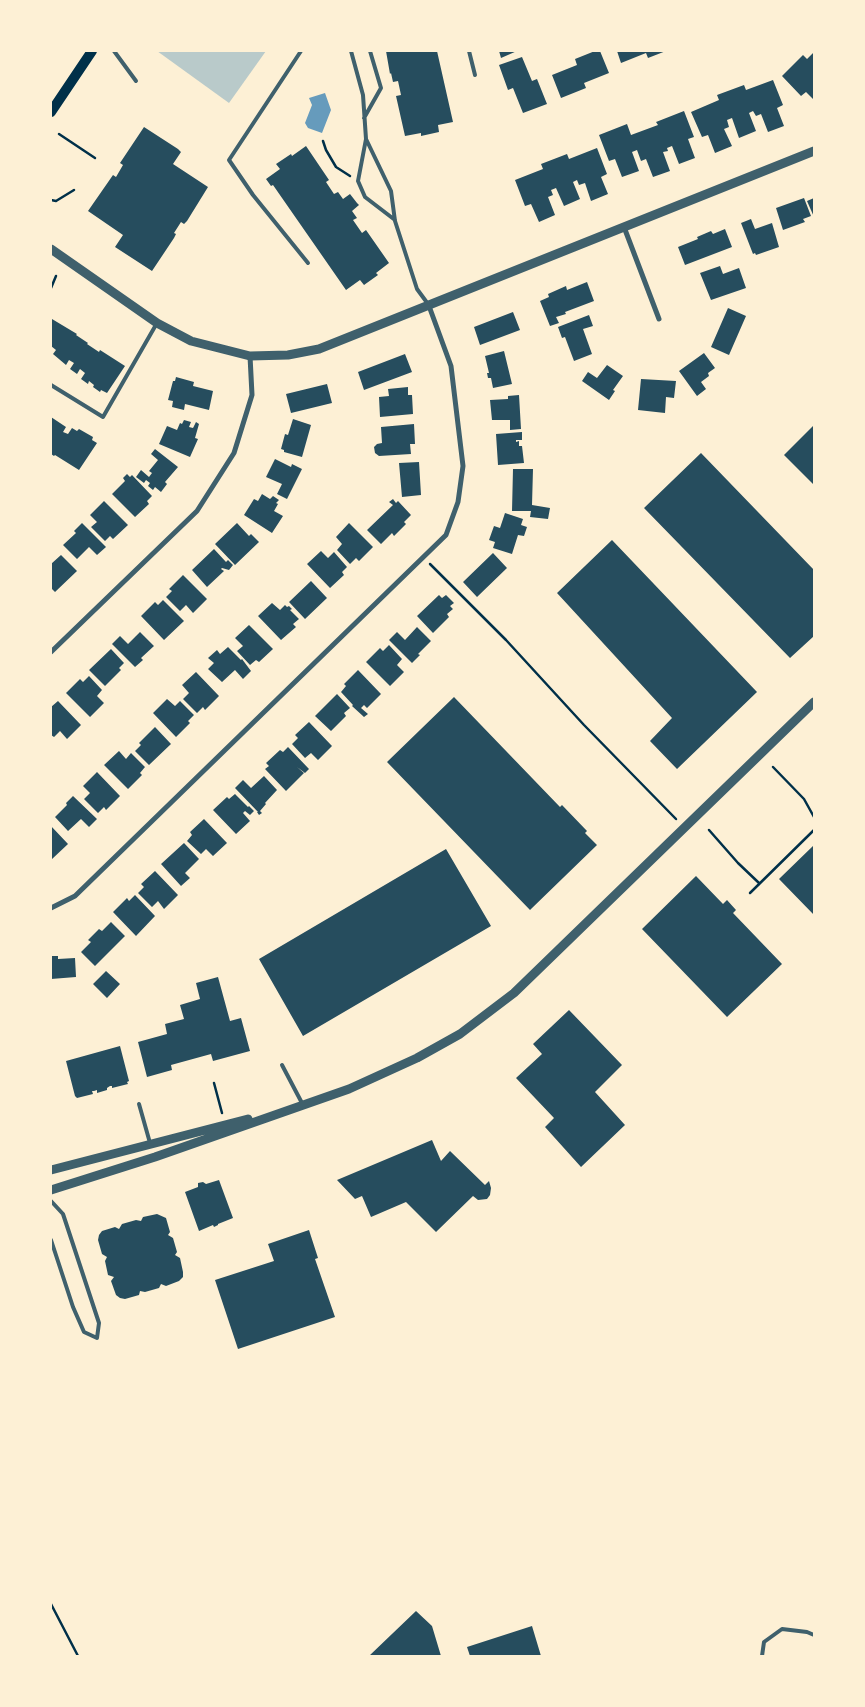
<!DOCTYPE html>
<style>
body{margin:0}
#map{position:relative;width:865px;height:1707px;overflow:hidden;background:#fdf0d5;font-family:"Times New Roman",serif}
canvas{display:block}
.frame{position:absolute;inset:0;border:52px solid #fdf0d5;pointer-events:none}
</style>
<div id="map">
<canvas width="865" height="1707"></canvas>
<div class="frame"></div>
</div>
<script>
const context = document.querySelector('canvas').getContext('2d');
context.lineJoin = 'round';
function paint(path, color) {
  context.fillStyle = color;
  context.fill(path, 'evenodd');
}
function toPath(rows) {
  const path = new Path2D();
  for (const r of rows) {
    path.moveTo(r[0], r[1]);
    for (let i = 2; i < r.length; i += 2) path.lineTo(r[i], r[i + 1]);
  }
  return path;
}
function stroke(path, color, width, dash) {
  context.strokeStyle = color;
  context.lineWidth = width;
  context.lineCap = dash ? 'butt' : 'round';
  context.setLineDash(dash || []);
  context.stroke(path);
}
paint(toPath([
 [157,51,266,51,229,103]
]), '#b9caca');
paint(toPath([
 [325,93,331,110,322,133,308,128,305,123,312,105,309,98]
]), '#669bbc');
paint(toPath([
 [386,51,437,51,453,122,438,125,439,132,421,136,421,133,405,136,396,96,401,95,398,81,393,82,391,73,390,74],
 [499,51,517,51,501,58],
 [595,51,600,51,609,73,584,83,586,88,561,98,552,75,577,65,575,59],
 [617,51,666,51,648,58,646,53,621,63],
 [814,52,814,100,806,92,801,96,782,76,803,55,807,59],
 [522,57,532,81,537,79,547,104,523,113,513,88,508,90,499,65],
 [773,80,783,105,777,108,784,126,768,132,761,114,756,116,753,111,749,113,756,131,739,138,732,118,727,120,729,127,724,129,732,146,715,153,708,135,702,137,691,112,719,100,717,95,744,85,746,90],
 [684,111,694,137,688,139,695,158,679,164,672,146,667,148,668,151,663,152,670,171,653,177,646,159,641,161,637,150,632,152,639,171,622,177,615,159,609,161,599,135,627,124,631,135,658,125,656,122],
 [144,127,178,149,181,152,173,164,208,187,187,221,184,224,181,222,174,233,176,234,174,238,152,271,115,247,123,235,88,211,113,175,116,177,123,165,120,163],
 [306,146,329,180,326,182,334,194,338,192,343,199,350,194,357,203,359,205,352,211,357,218,353,220,362,233,366,230,389,263,376,273,378,275,364,285,360,280,346,290,273,185,271,186,266,179,280,169,276,164,291,154,292,156],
 [597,148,607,174,601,177,608,194,591,201,585,183,579,185,577,180,573,182,580,199,564,206,556,188,551,190,553,195,548,197,555,215,539,222,531,204,525,206,515,180,543,169,541,164,567,154,569,159],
 [804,198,811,216,803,219,805,222,783,230,776,208],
 [814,198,814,217,807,201],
 [751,219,755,229,772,223,779,247,756,255,755,253,753,254,741,223],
 [725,229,732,247,685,265,678,247,698,239,697,237,711,231,713,234],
 [720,266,723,274,739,268,746,288,711,300,700,273],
 [587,282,594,301,565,312,566,314,556,317,559,323,550,326,540,301,549,297,548,294,566,286,567,290],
 [728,308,746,316,729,355,711,347],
 [513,312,520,330,480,345,474,327],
 [589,315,593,326,583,329,592,354,574,361,565,337,562,338,558,327],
 [52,319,77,334,76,335,88,343,87,344,99,352,100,350,125,366,107,393,101,390,100,392,93,387,94,385,89,381,88,384,81,379,85,373,80,369,77,374,70,369,74,363,69,360,66,365,53,354,56,350,51,346],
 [504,351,512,384,493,388,491,378,488,378,487,373,489,373,485,356],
 [704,353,715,368,708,373,709,376,701,382,706,389,697,396,679,371],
 [405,354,412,372,364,390,358,372],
 [607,365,623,376,613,390,615,391,609,400,582,381,588,372,597,378],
 [176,377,194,382,193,386,213,391,209,410,185,404,184,410,172,407,173,401,168,400,173,381,175,381],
 [641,379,676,381,674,398,666,397,665,413,638,410],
 [327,384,332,403,291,413,286,394],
 [408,387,408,395,412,395,413,414,380,417,379,397,389,396,388,389],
 [519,395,521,429,510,430,510,420,492,420,490,400,508,399,508,396],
 [51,417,66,427,63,432,68,434,72,428,77,431,79,429,93,437,92,440,97,443,79,470,55,455,54,456,51,454],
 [293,419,311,425,302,457,284,452,284,450,281,449,285,434,288,435],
 [184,420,191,422,189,427,193,428,196,422,199,424,195,438,198,439,190,457,159,444,167,426,177,430,180,423,182,424],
 [414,424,415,444,410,444,411,454,379,456,375,453,374,447,377,444,382,443,381,427],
 [814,425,814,485,784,455],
 [522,432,522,440,516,440,516,442,519,441,519,446,522,446,524,463,498,465,496,434],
 [155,449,178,467,165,482,167,484,161,492,155,487,153,490,148,486,150,483,146,480,144,483,136,477,141,470,149,477,152,473,149,471,158,460,151,454],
 [701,453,814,570,814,636,790,658,644,508],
 [275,459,291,467,292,464,302,469,287,499,277,494,282,484,266,477],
 [419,462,421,495,402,497,399,463],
 [513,469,533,469,532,505,550,508,548,519,530,517,531,511,512,511],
 [127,474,130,477,132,475,152,496,147,501,149,504,135,517,112,494,125,481,123,478],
 [262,494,270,499,273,496,279,500,276,503,278,504,274,511,283,516,272,533,244,515,254,499,258,501],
 [393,499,396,503,398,501,411,515,404,522,406,524,394,536,392,533,381,544,367,530,393,505,389,502],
 [104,501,128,525,113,539,110,536,105,541,91,527,97,522,90,515],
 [505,513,523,519,521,525,527,527,524,536,518,535,512,554,493,548,495,542,489,540,494,526,500,528],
 [82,523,106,547,97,555,89,547,77,559,63,545,76,533,74,531],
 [237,523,249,536,251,534,259,542,235,565,215,544],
 [349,523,373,547,359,561,356,558,350,564,337,550,342,544,336,537],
 [612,540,757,692,677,769,650,741,672,718,557,593],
 [214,549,226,562,228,560,233,565,229,570,222,568,221,569,224,571,207,587,192,570],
 [321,551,328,558,334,552,347,567,342,572,344,575,330,588,307,564],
 [493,553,507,568,477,597,463,582],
 [61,555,77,571,55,592,51,588,51,564],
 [183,575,207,599,193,613,186,605,180,611,166,597,172,591,169,589],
 [311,581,327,598,305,619,289,602],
 [439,595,442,598,446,595,454,603,450,606,453,609,447,614,449,617,433,633,417,616],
 [163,600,184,621,164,640,141,616,155,602,158,605],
 [272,603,280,610,285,605,287,607,289,606,292,609,290,610,299,619,293,624,296,627,281,640,258,616],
 [249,625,273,649,259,662,256,660,250,665,237,651,243,646,235,638],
 [417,627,431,641,418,654,420,655,412,663,389,640,397,632,405,640],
 [140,632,154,646,141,658,143,660,135,667,112,644,120,636,128,644],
 [389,645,402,659,397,665,404,672,390,686,366,662,380,648,383,651],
 [228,647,241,660,242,659,251,671,243,679,235,670,222,682,208,669,214,663,208,658,217,650,220,654],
 [111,649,124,663,119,668,121,670,105,686,89,670],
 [358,670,381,694,367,708,364,705,361,708,368,714,364,717,352,706,353,705,341,692,346,686,344,684],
 [196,672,219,696,205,710,203,707,197,713,183,699,189,693,182,685],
 [89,676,102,690,97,696,104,703,90,717,66,693,80,679,83,682],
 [337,694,350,708,344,713,346,716,331,731,315,716],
 [454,697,560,807,562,805,587,831,585,833,597,845,530,910,387,762],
 [167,699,175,706,180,701,194,715,188,721,190,723,176,737,153,713],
 [58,701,81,725,67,739,60,731,54,737,51,735,51,707],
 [309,722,332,746,318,760,311,753,305,758,292,744,298,738,295,735],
 [155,727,171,744,149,765,135,751,141,745,139,743],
 [288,747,309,769,305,773,297,767,304,773,286,791,265,769,269,766,266,763,280,750,283,752],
 [119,751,126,759,131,753,145,767,140,773,142,775,128,789,104,765],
 [97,772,120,796,106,810,104,807,98,813,84,799,90,793,83,786],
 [264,776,277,790,265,803,266,804,260,811,262,813,259,815,257,812,258,812,235,788,243,780,251,788],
 [235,794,248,807,249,806,254,811,250,815,245,811,243,813,250,821,236,834,213,810,227,797,229,799],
 [73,796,97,819,89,827,81,819,68,831,55,817,67,805,66,803],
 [204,819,227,843,213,856,206,849,201,854,187,841,192,835,190,832],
 [51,826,68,844,51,860],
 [184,843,199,859,185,873,190,878,181,886,161,864],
 [814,845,814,915,779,879],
 [446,849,491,926,303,1036,259,959],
 [155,871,178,895,164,909,158,901,152,907,138,893,144,887,141,884],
 [696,876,723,904,727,900,736,910,733,913,782,964,727,1017,642,929],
 [135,895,155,916,136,936,113,912,127,898,129,901],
 [111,922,125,936,95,966,81,952,91,942,88,940,99,929,102,931],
 [51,956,58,956,58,959,75,958,76,977,51,979],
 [106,971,120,984,107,998,93,984],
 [218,977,230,1021,241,1018,250,1051,213,1061,211,1054,171,1065,172,1070,147,1077,138,1042,167,1034,165,1024,184,1019,180,1005,200,999,196,983],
 [569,1010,622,1065,595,1092,625,1125,581,1167,545,1127,554,1118,516,1078,542,1054,533,1044],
 [120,1046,129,1081,127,1082,128,1084,112,1088,112,1086,110,1086,107,1088,107,1090,97,1093,97,1090,94,1091,92,1091,93,1094,77,1098,75,1096,66,1061],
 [432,1140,441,1161,450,1151,485,1185,489,1181,491,1188,490,1195,487,1199,478,1200,473,1196,436,1232,406,1202,371,1217,362,1196,355,1199,337,1180],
 [219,1180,233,1218,218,1224,218,1225,214,1227,213,1225,199,1231,185,1192,198,1187,198,1183,203,1182,206,1184],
 [157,1214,166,1218,170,1232,168,1235,173,1238,177,1252,175,1255,180,1258,183,1272,183,1277,179,1281,166,1286,161,1284,159,1288,145,1292,140,1291,139,1295,125,1299,120,1298,116,1295,111,1281,114,1277,108,1275,105,1261,107,1257,102,1254,98,1240,99,1235,102,1231,115,1227,119,1229,122,1224,136,1220,141,1221,143,1217],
 [309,1230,318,1258,315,1259,335,1317,238,1349,215,1280,274,1261,268,1244],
 [416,1611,432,1626,441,1656,369,1656],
 [532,1626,541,1656,470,1656,467,1647]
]), '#264d5e');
stroke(toPath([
 [59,134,95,158],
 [323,141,326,150,336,167,350,176],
 [51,200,56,201,74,190],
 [51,288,56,276],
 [430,564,506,640,584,725,676,819],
 [773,767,804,799,814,817],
 [709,830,738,863,759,883],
 [750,893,814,830],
 [214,1083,222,1113],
 [51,1604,78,1656]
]), '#003049', 2.5);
stroke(toPath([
 [114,51,136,81],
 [301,51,229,160,253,195,308,263],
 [351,51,363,95,366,139,391,191,395,221,417,289,428,304],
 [469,51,475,75],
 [364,118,381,88,370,51],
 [366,139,358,181,365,197,395,220],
 [51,385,103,417,157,323],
 [282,1065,303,1105],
 [139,1104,150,1143],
 [51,1201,63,1214,99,1323,97,1338,84,1332,73,1307,51,1240],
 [762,1656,764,1642,782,1629,807,1632,814,1635]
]), '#3f606c', 4);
stroke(toPath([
 [624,227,659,319],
 [51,652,197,511,234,453,252,395,250,356],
 [51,908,75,896,446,535,458,502,463,466,451,366,429,306]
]), '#3f606c', 5);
stroke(toPath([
 [51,249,157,323,191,341,250,356,288,355,319,349,814,151],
 [51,1170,248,1119],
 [51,1190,155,1157,349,1089,417,1058,460,1034,514,993,814,702]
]), '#3f606c', 9);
stroke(toPath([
 [51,112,92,51]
]), '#003049', 10);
</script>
